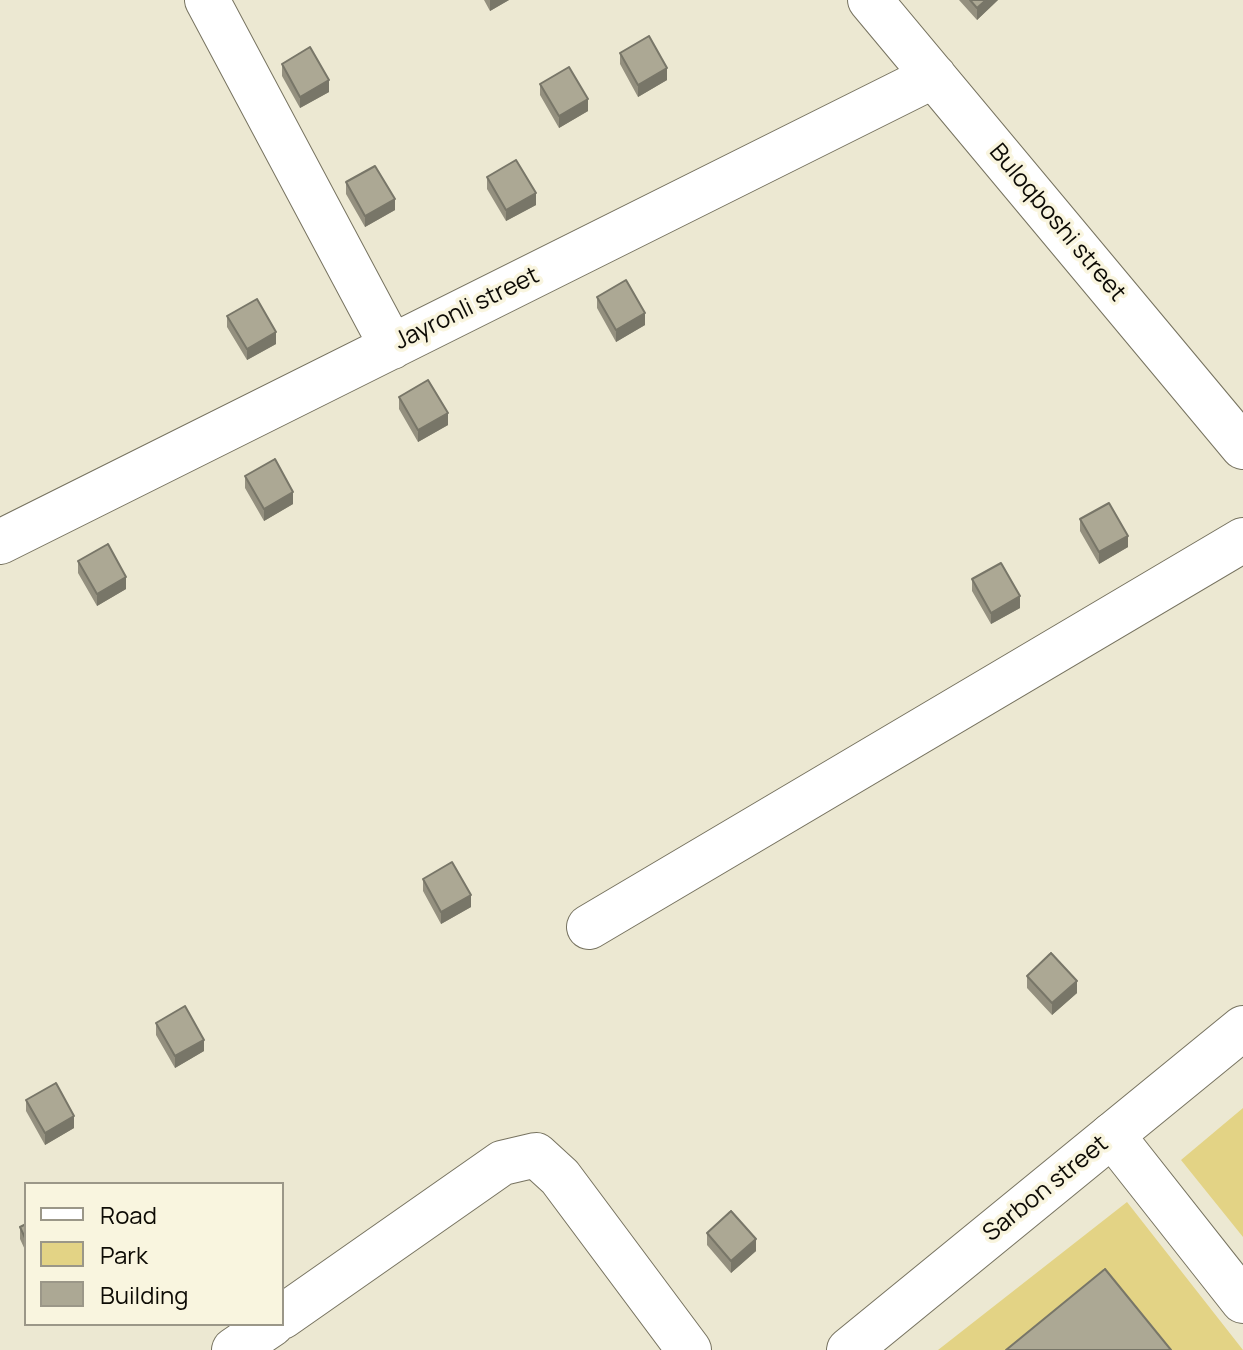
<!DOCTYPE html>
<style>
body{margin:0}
#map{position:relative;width:1243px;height:1350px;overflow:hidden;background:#ece8d2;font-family:Manrope,sans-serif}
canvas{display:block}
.legend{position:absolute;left:24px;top:1182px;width:260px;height:144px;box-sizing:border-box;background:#f9f5df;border:2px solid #9b9788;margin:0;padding:10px 14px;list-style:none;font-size:24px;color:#0d0b05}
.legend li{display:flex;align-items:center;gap:16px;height:40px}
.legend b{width:40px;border:2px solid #9b9788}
</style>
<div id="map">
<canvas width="1243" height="1350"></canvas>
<ul class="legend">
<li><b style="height:10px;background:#fff"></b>Road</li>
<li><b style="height:22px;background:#e3d385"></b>Park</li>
<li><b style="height:22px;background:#aca894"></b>Building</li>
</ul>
</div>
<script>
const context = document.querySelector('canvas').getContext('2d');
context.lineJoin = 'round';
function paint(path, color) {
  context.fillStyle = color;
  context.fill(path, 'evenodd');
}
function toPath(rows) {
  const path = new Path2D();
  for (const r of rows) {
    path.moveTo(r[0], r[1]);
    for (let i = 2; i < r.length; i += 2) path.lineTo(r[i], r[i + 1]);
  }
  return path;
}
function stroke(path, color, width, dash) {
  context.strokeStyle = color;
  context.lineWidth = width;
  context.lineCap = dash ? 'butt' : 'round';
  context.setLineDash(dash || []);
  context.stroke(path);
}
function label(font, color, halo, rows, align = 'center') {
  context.font = font + ' Manrope,sans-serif';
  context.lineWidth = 7;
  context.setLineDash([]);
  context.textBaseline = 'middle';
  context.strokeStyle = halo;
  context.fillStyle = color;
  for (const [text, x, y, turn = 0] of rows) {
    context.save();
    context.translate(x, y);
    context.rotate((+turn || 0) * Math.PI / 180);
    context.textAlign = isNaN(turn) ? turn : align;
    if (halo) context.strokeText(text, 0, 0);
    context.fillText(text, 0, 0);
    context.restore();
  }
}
paint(toPath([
 [1243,1108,1243,1237,1181,1160],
 [1127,1202,1243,1350,938,1350]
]), '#e3d385');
const minor = toPath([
 [207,0,392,347],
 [870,0,1243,447],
 [0,542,934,76],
 [589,927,1243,540],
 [1112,1135,1243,1301],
 [282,1317,502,1163,536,1155,560,1177,689,1350],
 [234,1350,272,1324]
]);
const tertiary = toPath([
 [849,1350,1243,1028]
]);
stroke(minor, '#777360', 46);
stroke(tertiary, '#777360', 46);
stroke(minor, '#fff', 44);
stroke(tertiary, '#fff', 44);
paint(toPath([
 [484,0,509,0,490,11],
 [959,0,998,0,977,20],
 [620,53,667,80,638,97,620,64],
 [282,64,329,92,300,108,282,76],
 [540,84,588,111,559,128,540,95],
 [487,177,536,205,506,221,487,189],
 [346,182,395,210,365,227,346,194],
 [597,297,645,325,616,342,597,308],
 [227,316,276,344,247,360,227,327],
 [399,397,448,425,418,442,399,409],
 [245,476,293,504,264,521,245,488],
 [1080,519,1128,547,1099,564,1080,531],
 [78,561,126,589,97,606,78,573],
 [972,579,1020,608,991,624,972,591],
 [423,879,471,907,441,924,423,891],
 [1027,976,1077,993,1052,1015,1027,988],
 [156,1023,204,1051,175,1068,156,1035],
 [26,1100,74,1128,45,1145,26,1111],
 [26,1224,26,1252,20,1239,20,1227],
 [707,1233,756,1251,731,1273,707,1245]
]), '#94907f');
paint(toPath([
 [490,0,509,0,490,11],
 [986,0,998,0,977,20,977,8],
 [667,68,667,80,638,97,638,85],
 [329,80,329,92,300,108,300,97],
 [588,99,588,111,559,128,559,116],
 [536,193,536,205,506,221,506,210],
 [395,199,395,210,365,227,365,216],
 [645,313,645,325,616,342,616,330],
 [276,332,276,344,247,360,247,349],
 [448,413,448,425,418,442,418,430],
 [293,492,293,504,264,521,264,509],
 [1128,536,1128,547,1099,564,1099,552],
 [126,577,126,589,97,606,97,594],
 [1020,596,1020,608,991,624,991,613],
 [471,895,471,907,441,924,441,912],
 [1077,981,1077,993,1052,1015,1052,1003],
 [204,1040,204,1051,175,1068,175,1056],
 [74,1116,74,1128,45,1145,45,1133],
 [756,1239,756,1251,731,1273,731,1261]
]), '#787668');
const building = toPath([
 [970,0,986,0,977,8,970,0],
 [649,36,667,68,638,85,620,53,649,36],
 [310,47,329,80,300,97,282,64,310,47],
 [569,67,588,99,559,116,540,84,569,67],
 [516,160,536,193,506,210,487,177,516,160],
 [375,166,395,199,365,216,346,182,375,166],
 [626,280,645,313,616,330,597,297,626,280],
 [257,299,276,332,247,349,227,316,257,299],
 [428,380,448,413,418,430,399,397,428,380],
 [275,459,293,492,264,509,245,476,275,459],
 [1109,503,1128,536,1099,552,1080,519,1109,503],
 [108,544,126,577,97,594,78,561,108,544],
 [1001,563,1020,596,991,613,972,579,1001,563],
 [452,862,471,895,441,912,423,879,452,862],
 [1051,953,1077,981,1052,1003,1027,976,1051,953],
 [185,1006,204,1040,175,1056,156,1023,185,1006],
 [56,1083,74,1116,45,1133,26,1100,56,1083],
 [731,1211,756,1239,731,1261,707,1233,731,1211],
 [26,1224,26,1240,20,1227,26,1224],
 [1105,1269,1171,1350,1006,1350,1105,1269]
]);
paint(building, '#aca894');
stroke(building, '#787668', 2);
label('24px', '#0d0b05', '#f9f5df', [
 ["Buloqboshi street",1057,223,50],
 ["Jayronli street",467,309,-26],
 ["Sarbon street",1046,1189,-39]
]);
</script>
